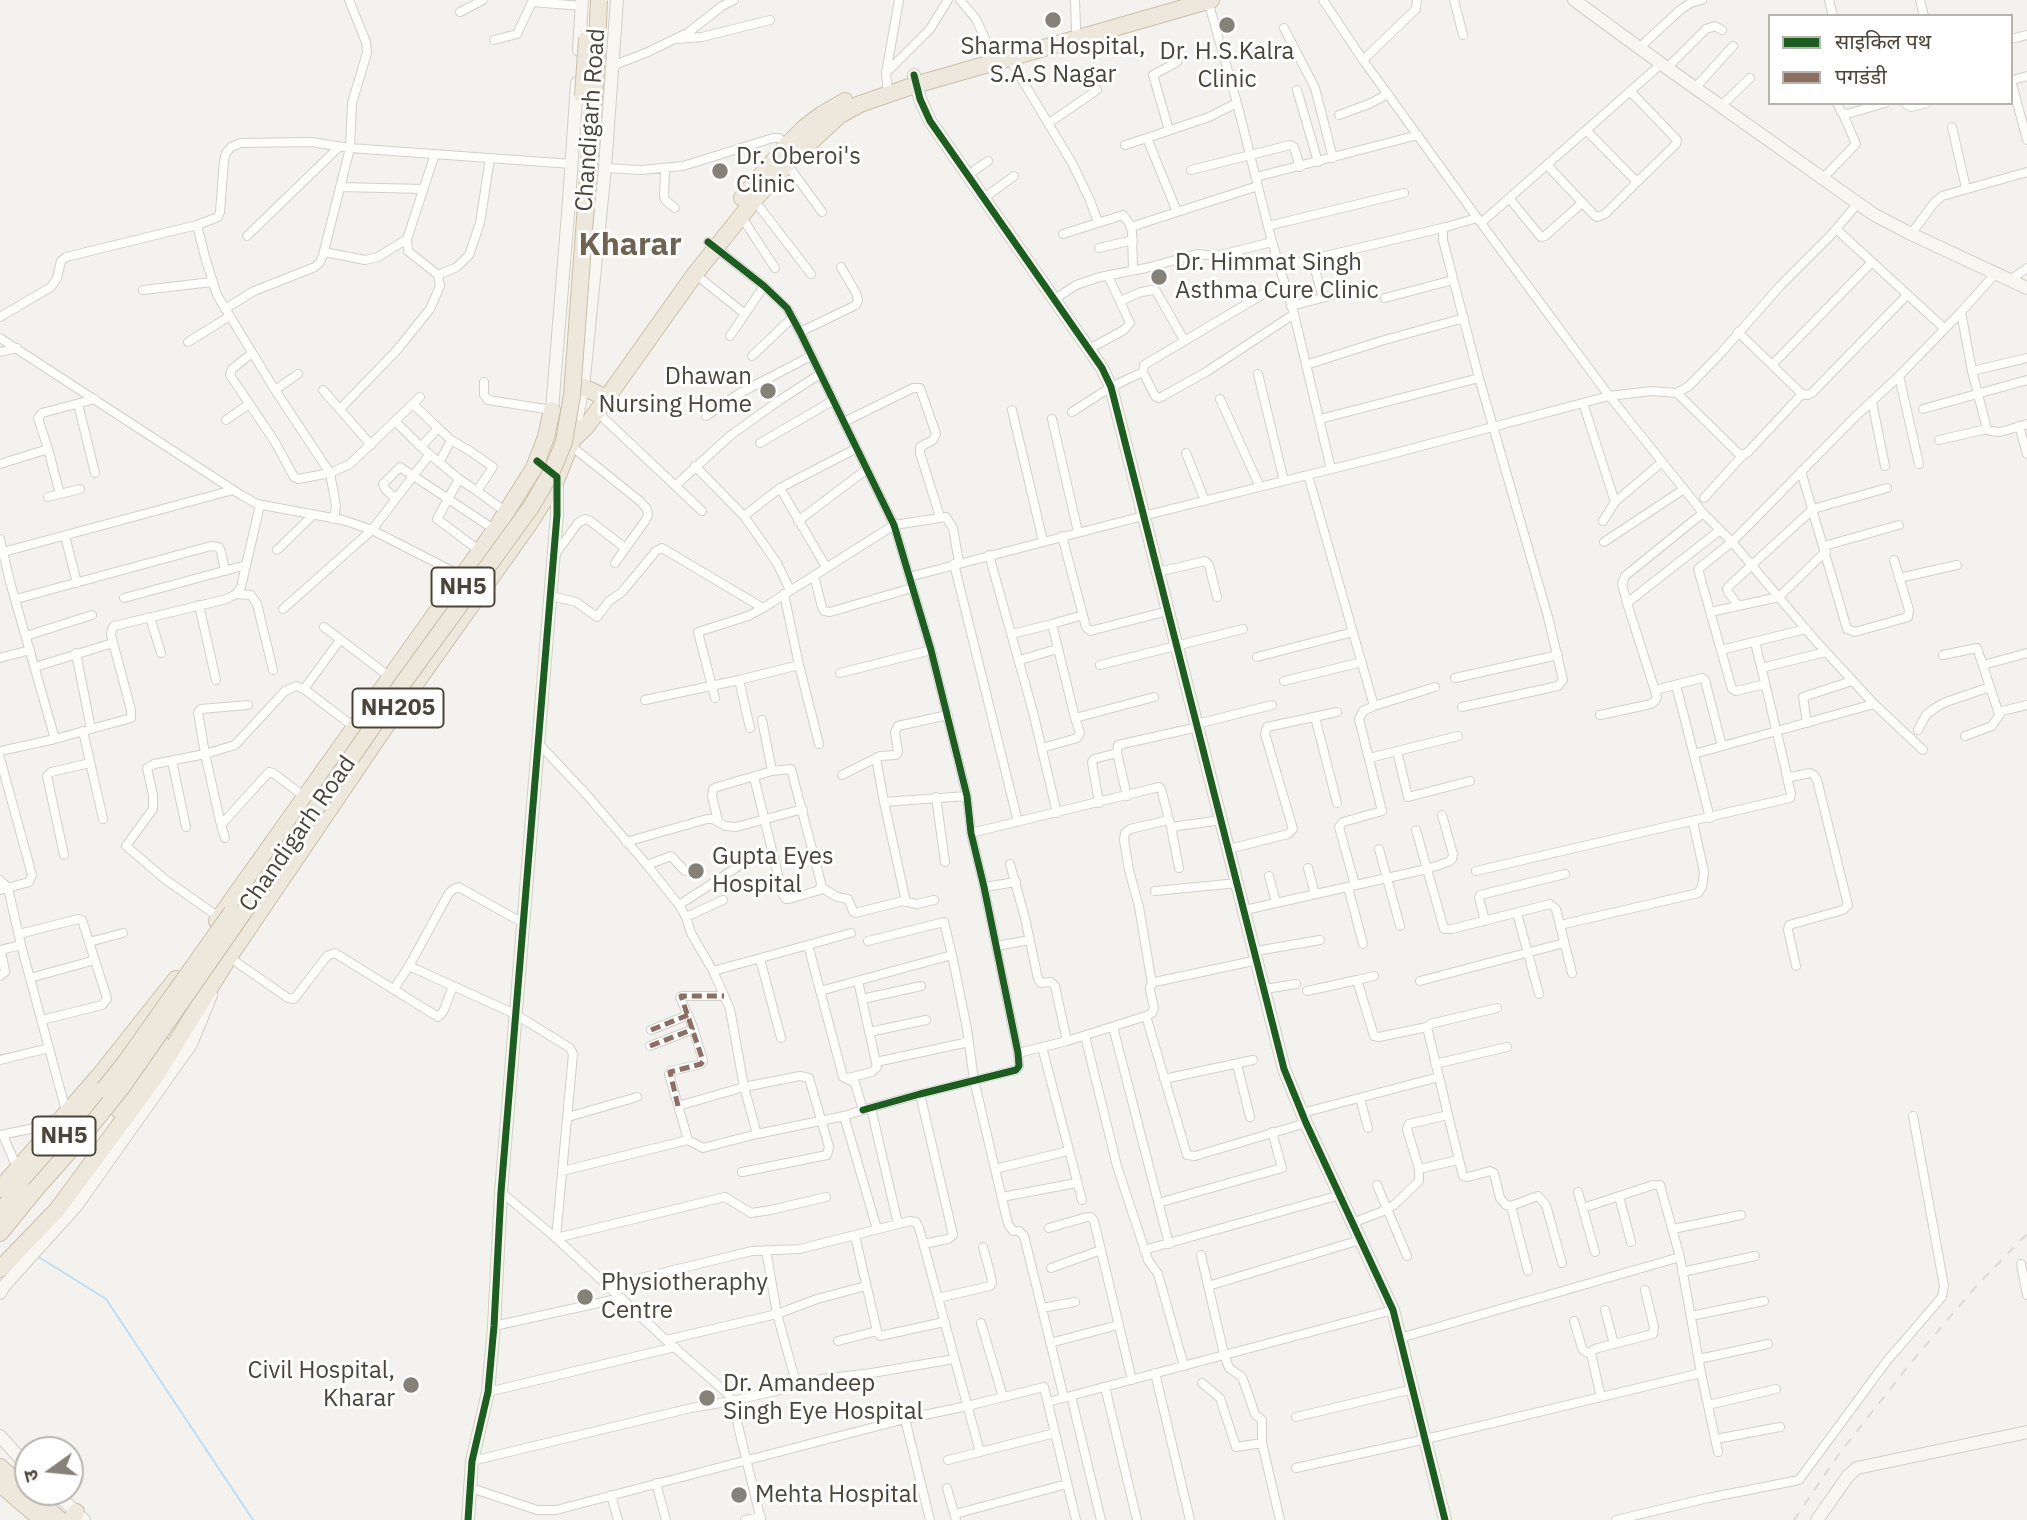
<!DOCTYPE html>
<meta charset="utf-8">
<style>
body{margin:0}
#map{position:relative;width:2027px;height:1520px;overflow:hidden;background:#f4f2ee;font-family:"IBM Plex Sans","Noto Sans Devanagari",sans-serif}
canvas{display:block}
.legend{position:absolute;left:1768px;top:14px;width:245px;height:91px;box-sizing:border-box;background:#fff;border:2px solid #b7b4b0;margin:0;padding:9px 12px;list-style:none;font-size:21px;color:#4b4439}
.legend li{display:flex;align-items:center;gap:14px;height:35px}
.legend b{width:35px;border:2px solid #b7b4b0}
.north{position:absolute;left:14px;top:1436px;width:70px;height:70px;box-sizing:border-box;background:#fff;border:2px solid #b7b4b0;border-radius:50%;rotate:255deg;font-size:19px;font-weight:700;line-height:28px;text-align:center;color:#4b4439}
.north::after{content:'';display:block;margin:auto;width:24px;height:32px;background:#868178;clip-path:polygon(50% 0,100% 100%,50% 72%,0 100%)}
</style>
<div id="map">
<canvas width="2027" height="1520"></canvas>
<ul class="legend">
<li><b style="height:9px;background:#1b5e20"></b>साइकिल पथ</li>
<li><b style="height:9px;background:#8d6e63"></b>पगडंडी</li>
</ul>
<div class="north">उ</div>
</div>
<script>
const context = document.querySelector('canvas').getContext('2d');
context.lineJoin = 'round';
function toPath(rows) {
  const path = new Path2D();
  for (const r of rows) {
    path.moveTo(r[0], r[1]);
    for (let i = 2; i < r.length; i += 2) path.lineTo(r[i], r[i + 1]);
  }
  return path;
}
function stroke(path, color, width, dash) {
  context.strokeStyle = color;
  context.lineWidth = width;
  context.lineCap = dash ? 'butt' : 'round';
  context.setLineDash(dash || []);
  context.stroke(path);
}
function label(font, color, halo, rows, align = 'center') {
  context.font = font + ' "IBM Plex Sans",sans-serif';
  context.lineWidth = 6;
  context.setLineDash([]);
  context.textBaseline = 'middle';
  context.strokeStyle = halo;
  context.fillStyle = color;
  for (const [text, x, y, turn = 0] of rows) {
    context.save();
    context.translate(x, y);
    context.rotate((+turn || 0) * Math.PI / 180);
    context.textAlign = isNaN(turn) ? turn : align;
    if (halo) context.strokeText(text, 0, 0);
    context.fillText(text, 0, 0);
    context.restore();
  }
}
stroke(toPath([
 [37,1256,106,1299,253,1520]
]), '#c0ddf1', 2);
const street = toPath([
 [960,0,976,19,992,54],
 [1075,0,1076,29],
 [1323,0,1363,60,1481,223,1607,393,1703,513,1732,542,1815,640,1874,704,1923,750],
 [1454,0,1463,35],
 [1829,0,1833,16],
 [1920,0,1924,16],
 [1208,1,1237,103,1272,242,1294,314,1331,469],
 [460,12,483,0],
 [1284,28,1315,88,1333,158],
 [678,39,702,37,770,20],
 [2011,39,2027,35],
 [494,40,517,34,532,2,582,6],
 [1639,48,1680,10,1691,3,1702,0],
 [1009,58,1072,163,1089,198,1098,222],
 [1363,60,1416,9,1417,0],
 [612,66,648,52,689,32,722,6,734,0],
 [1667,68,1706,29,1715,26,1722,30],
 [886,73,930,29,948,0],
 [2011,80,2027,140],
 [2013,80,2027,76],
 [1695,88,1733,46],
 [1297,90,1318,162],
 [1630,91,1677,140,1676,144,1637,182],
 [888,94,886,73,899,0],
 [1237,103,1209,117,1147,138,1177,212,1258,186],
 [1837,103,1841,112,1847,114,1885,103],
 [1904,103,1911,107,1927,103],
 [1721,106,1750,78],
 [1339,115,1369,104,1388,94],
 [1049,123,1097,90],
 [1952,127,1966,188],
 [1169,130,1153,75,1177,62],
 [1125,145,1147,138],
 [787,164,822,212],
 [1547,165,1594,215,1597,217,1605,214,1637,182,1586,130],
 [605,168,641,170,683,166,773,138,779,138,787,145],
 [665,169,664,197,666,201,675,208],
 [1191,170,1290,145,1294,147,1300,167],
 [968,175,988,161],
 [1256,177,1418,135],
 [1822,179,1856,144,1843,114],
 [340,187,423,189],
 [984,198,1014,176],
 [1509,198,1541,237,1545,236,1582,203],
 [754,200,811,274],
 [741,216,775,268],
 [1481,223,1661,64],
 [197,225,205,257,217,295,275,390,330,473,336,506,334,519],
 [1268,226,1404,193],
 [1131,227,1177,212],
 [1836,229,1945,329],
 [1063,234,1123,215,1129,223,1132,232,1133,270],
 [1911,234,1934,203,1942,196,2027,172],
 [247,236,339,147],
 [708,242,764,286,787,308,800,332,894,525,931,650,967,796,971,833,984,887,1018,1053,1019,1066,1016,1070,920,1094,863,1110],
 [1099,248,1133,240],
 [324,252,365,260,378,257,407,239],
 [1312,259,1323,298],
 [1280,267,1446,227],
 [1996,273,1961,312,1972,371,1987,429,1990,431,2000,432,2027,424],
 [695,274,745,314],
 [438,275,457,267,469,255,480,223,490,158],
 [2010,280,2027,268],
 [143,290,212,282],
 [1265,293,1144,365,1143,372,1155,396,1159,398,1163,396,1206,372,1294,314],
 [1385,298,1453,280],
 [1055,299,1076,285,1100,277,1146,268,1197,254,1216,256,1272,242],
 [1120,301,1141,292,1153,290,1156,291,1184,340],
 [1291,306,1353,290],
 [225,309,254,291,315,267,320,262,323,255,350,148,352,103,367,53,366,42,349,0],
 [0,317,51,287,57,278,61,261,66,257,197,225,218,217,220,212,224,160,226,153,231,147,241,143,311,142,350,148,572,164],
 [800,332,856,305,858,300,856,293,841,267],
 [730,336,764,286],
 [0,338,241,495,257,504,343,520,372,530,462,576],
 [188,342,230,316],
 [1089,349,1124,330,1130,323,1108,276],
 [0,352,17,348],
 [252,353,232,369,230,375,275,442,294,477,298,479,330,473,350,464,420,397],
 [752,356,792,318],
 [1306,365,1381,341,1464,318],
 [1772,365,1872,262],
 [1972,371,2027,358],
 [1258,374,1284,481],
 [1899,376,1919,464],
 [484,382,484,395,488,400,552,410],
 [275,390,298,374],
 [323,390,371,445],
 [1677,393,1738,453,1743,455,1748,452,1802,394,1738,332],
 [1802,394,1808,395,1813,392,1907,295],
 [1220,399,1260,487],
 [1872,402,1885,466],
 [1583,403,1615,502],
 [78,404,95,473],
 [413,404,438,428],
 [341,408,397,350,430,309,440,286,438,275,408,251,407,239,435,154],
 [1923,409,2027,380],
 [1012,410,1043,541],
 [597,412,702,511],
 [1072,412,1111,387,1143,372],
 [706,416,740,393,811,356],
 [1052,419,1078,532],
 [1320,419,1479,378],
 [226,420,249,404],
 [395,421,421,447],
 [844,422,913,388,920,388,936,434,933,440,920,447,920,453,940,517],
 [2019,426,2027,454],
 [1939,440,1987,429],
 [760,443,834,400],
 [570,445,641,502,647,509,648,515,645,521,615,563],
 [48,449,60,494],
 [1186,453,1205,501],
 [439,463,451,440],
 [0,464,48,449,38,418,42,413,95,399],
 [695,466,744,516,777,563,790,590],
 [1801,471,1847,629,1855,632,1908,617,1909,610,1894,560],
 [1308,475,1374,706,1363,711,1359,719,1382,811,1343,822,1339,827,1355,885],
 [459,479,437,519,480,551],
 [676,485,731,435,780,400,820,374],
 [780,488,826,567],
 [477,491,459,479,421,447,438,428,451,440,470,451,493,467,477,491,506,512],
 [48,497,80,489],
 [395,498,385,489,383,484,400,467,495,530],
 [1704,498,1743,455],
 [1703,513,1625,576,1622,584,1627,603,1720,530],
 [744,516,780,488,857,448],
 [798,521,867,469],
 [1603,521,1615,502,1662,462],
 [65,536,77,583],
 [1062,536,1086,627,1090,631,1168,611],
 [0,539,10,582,55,739],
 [1604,542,1684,489],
 [1824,546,1899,525],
 [277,550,313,515],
 [0,553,233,490],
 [989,555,1033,712,1057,813],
 [554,556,578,523,585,519,589,520,625,548],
 [954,564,1018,822],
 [1158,572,1205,561,1209,565,1217,597],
 [814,576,822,607,824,611,830,612,912,588],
 [909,577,1143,516,1384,456,1609,396,1652,391,1677,393,1689,386,1721,353,1780,286,1831,235,1858,203],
 [1899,578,1957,565],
 [236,594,251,595,257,604,273,670],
 [784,594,799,665,819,744],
 [551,596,576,602,597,617,609,601,622,592,656,551,662,548,763,608,894,525,946,517,953,528,959,563],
 [124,598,246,565],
 [16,599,211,546,219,547,221,552,225,571],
 [199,605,216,680],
 [1739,606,1728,592,1727,589,1729,586,1813,509,1887,488],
 [283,609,372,530,430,454],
 [1710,612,1779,597,1826,551],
 [1083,615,1052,624,1075,718,1154,697],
 [150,617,161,653],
 [324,627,390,677],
 [1012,634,1052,624],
 [26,636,92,615],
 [1755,642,1766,687],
 [1721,650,1806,629],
 [76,653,91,729],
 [1943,655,1977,648,1999,714],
 [1257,657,1353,632],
 [0,658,30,650],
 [1020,660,1057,649],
 [1100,665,1243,629],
 [1983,665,2027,653],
 [35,667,113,643],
 [1761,668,1826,652],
 [840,673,931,650],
 [1455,678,1558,655],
 [739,680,750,728],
 [1284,681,1362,662],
 [1676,685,1710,818],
 [304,689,340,640],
 [1655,690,1702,678,1705,680,1722,746],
 [715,698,698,632,748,616,763,608],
 [645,700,739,680,799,665],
 [248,705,201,709,198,712,205,754,221,825,269,772,273,773,305,797],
 [1374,706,1435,687],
 [1462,707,1558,686,1563,680,1548,617,1479,378,1443,240,1443,230,1446,227,1477,218],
 [1600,715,1651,704,1655,701,1657,697,1627,603],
 [1315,717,1337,803],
 [762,720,772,771],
 [1807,723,1803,697,1852,681],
 [1197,724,1272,705],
 [1918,730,1926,715,1935,708,1946,702,1990,687],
 [83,731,103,819],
 [1965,736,1992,726,2002,711,2027,705],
 [539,744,586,794,647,865,679,905,686,917,691,933,713,971,730,1009,744,1087,757,1134],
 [1042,748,1077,738,1080,733,1075,718],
 [0,751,55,739,131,718,131,710,111,635,112,629,114,626,227,599,236,594,241,587,260,505],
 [1397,751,1408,797,1470,781],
 [1694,754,1874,704],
 [0,758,32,875,29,882,0,890],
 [876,758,884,802],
 [1369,758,1458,736],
 [172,761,186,827],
 [842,775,880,756,896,755,898,752,895,732,898,726,948,715],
 [1127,796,1117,753,1118,745,1198,727],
 [936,797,945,862],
 [1099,803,1092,762,1094,759,1117,753],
 [718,821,712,796,713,789,717,787,772,771,791,769,821,883,820,890,789,899,786,899,783,895,754,777],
 [221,825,225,838],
 [1416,830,1444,929,1452,929,1550,904,1556,909,1572,973],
 [971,833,1159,787,1161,789,1171,827],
 [626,842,707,819,713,819,725,826,736,827,803,809],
 [1229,849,1288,834,1293,829,1265,734,1267,727,1337,712],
 [1379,849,1400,926],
 [64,855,47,776,51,772,90,763],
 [1010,864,1025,918,1038,979,1041,983,1051,982,1055,986,1067,1041],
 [647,865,671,856,685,871],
 [1179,868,1171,827,1222,820],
 [1308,868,1315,894],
 [1476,871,1790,798,1791,794,1786,773],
 [1269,876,1276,903],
 [0,880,8,888,21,945,66,1111],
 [821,887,837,897,848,899,853,911,855,913,903,901,917,904,934,900],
 [984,887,1016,882],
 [1348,887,1363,944],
 [1155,891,1238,883],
 [906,902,884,802,967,796],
 [679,905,748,860],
 [1245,910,1427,869,1448,862,1452,859,1453,854,1442,815],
 [1517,913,1539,994],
 [686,917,723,900],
 [220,918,166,880,126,846,153,809,153,795,147,768,154,764,205,754,235,745,285,691,296,686,304,689,354,727],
 [1485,921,1479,898,1480,895,1565,874],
 [1560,925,1698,893,1702,887,1704,872,1693,822],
 [19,934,78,919,82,920,106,995,107,999,102,1005,42,1020],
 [89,942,123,933],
 [808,945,851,933],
 [996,946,1030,940],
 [0,950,21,945],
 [1256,951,1320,940],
 [952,955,967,1029,974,1080,1008,1224,1013,1231,1019,1231,1024,1236,1064,1398],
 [229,957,288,998,294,999,327,956,335,953,438,1017,443,1012,453,986],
 [760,959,781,1038],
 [409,966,515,1014,570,1048,573,1054,556,1238,725,1197,751,1213,771,1210,826,1197],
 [1796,966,1788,930,1789,925,1843,910,1848,905,1817,780,1814,775,1810,773,1791,777,1787,775,1766,687,1761,685,1736,691,1732,689,1698,569,1732,542,1855,417,1899,376,1961,312],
 [713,971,808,945,842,1073,843,1077,855,1083,863,1110,844,1116,877,1229],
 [0,976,5,972,1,950],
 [30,978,95,960],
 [1357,980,1374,976],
 [1420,981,1564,943],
 [1152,984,1139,907,1129,870,1124,840,1125,833,1130,829,1169,820],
 [394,989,409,966,449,893,454,889,459,887,464,890,523,923],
 [1265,989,1296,984],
 [820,991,952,955,944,922,868,941],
 [1307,991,1357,980,1374,1036,1379,1037,1427,1027],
 [862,999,921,986],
 [1146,1016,1187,1155,1195,1156,1306,1123],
 [1113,1027,1169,1244],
 [651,1030,688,1015],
 [869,1032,926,1020],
 [1085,1036,1117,1166,1148,1260,1158,1274,1184,1366],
 [650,1046,691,1030,693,1027],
 [1042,1047,1082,1200],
 [1018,1053,1067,1041,1146,1016,1152,1013,1154,1008,1150,990,1150,987,1155,982,1258,960],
 [0,1060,49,1048],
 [876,1062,969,1042],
 [1237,1064,1250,1117],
 [1435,1064,1507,1047],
 [1439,1077,1427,1027,1430,1024,1497,1008],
 [848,1078,872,1072,877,1067,858,981],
 [1164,1079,1253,1060],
 [920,1094,953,1235,948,1239,924,1244],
 [1360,1098,1368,1128],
 [678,1106,744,1087,800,1076,809,1078,829,1147,827,1155,742,1172],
 [871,1108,898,1224],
 [1302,1113,1439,1077,1448,1115],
 [568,1117,637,1097],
 [0,1135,30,1129,57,1118],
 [3,1135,17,1168],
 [688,1140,703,1148,757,1134,844,1116],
 [995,1169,1068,1151],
 [1419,1169,1458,1160],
 [562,1171,688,1140,669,1074,671,1071,701,1064,703,1061,693,1027,680,997,682,996,724,996],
 [1377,1185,1407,1256],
 [501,1192,556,1238,666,1340,727,1393,732,1401,761,1520],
 [1578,1192,1595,1252],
 [1619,1196,1631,1242],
 [1002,1197,1076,1183],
 [1158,1203,1282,1168,1272,1132],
 [1511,1206,1528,1271],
 [1583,1208,1653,1185,1660,1185,1680,1257,1701,1373,1718,1452],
 [1352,1223,1381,1212,1394,1205,1419,1181,1419,1169,1407,1129,1409,1124,1448,1115,1463,1176,1468,1177,1490,1171,1494,1173,1500,1198,1506,1205,1511,1206,1538,1196,1546,1205,1562,1263],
 [1049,1228,1087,1217,1091,1217,1094,1221,1132,1380],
 [1673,1229,1741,1215],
 [855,1236,877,1331,880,1336,944,1322],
 [766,1250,777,1314,797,1386],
 [1144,1250,1340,1195],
 [1201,1255,1224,1354,1229,1368,1242,1377,1255,1414,1262,1420,1262,1443,1280,1520],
 [2021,1264,2027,1295],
 [1051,1268,1101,1250],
 [1682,1272,1755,1256],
 [608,1286,752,1251,800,1249,898,1224,910,1221,916,1222,919,1228,980,1452],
 [1208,1286,1360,1240],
 [938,1298,990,1286,992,1283,991,1276,983,1247],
 [1042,1308,1075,1302],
 [1605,1310,1614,1344],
 [1691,1316,1764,1301],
 [1574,1321,1582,1348,1584,1351,1591,1354],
 [981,1323,1003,1397],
 [494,1326,621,1298],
 [1400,1338,1680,1257],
 [666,1340,777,1314,817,1299,866,1286],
 [838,1341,877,1331],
 [1050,1343,1118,1325],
 [1699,1359,1768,1344],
 [1155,1373,1190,1520],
 [1202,1383,1220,1398,1236,1447,1262,1443],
 [1105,1387,1137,1520],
 [488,1392,675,1347],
 [1071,1396,1101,1520],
 [1601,1397,1591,1354,1593,1350,1598,1348,1653,1334,1654,1327,1645,1290],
 [1048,1402,1393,1310],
 [1708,1405,1776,1389],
 [1296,1417,1413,1389],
 [905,1419,930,1520],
 [1716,1439,1780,1427],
 [948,1460,1055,1433],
 [472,1461,691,1408,732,1401,797,1386,821,1379,872,1373,954,1359],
 [1296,1468,1426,1439,1701,1373],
 [656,1483,666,1520],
 [471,1488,537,1510,556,1510,905,1419,967,1406,1044,1387,1076,1520],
 [947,1488,956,1520],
 [611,1495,618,1520],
 [955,1514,1067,1484],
 [745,1520,761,1517],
 [1616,1520,1708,1498,1799,1480,1886,1362,1942,1297,1944,1286,1913,1116]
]);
const secondary = toPath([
 [1574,0,1667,68,1873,214,1911,234,2027,288],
 [579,50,582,0],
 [914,75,920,99,930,121,1102,368,1111,387,1284,1069,1306,1123,1393,1310,1445,1520],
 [552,410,569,201,577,83],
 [575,427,583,387,605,168,617,0],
 [0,1293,4,1286,77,1205,191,1044,211,995],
 [0,1436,28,1467],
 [55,1492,84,1520],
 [468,1520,472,1461,488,1392,494,1326,501,1192,557,515,557,477,537,461],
 [1817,1520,1848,1476,1857,1468,2027,1432]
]);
const highway = toPath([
 [742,198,787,145,804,128,821,115,845,101],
 [583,387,598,394],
 [571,441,586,427,695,274,754,200,787,164,840,115,860,104,915,85,1211,0],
 [217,921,495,530,534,468,546,437,552,410],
 [119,1110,161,1043],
 [0,1189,99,1076,176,979],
 [0,1212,104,1089],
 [0,1233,35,1190],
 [0,1269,57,1210,155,1077,229,957,396,711,529,524,554,485,572,441,575,427],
 [0,1467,60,1520],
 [0,1484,42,1520],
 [71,1520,76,1512]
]);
stroke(street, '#d2d0cb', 10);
stroke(secondary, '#d3cfc5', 14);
stroke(highway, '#ccbfa9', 18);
stroke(street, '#fdfdfc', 8);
stroke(secondary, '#f7f6f1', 12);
stroke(highway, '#ede8db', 16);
stroke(toPath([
 [1794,1520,1839,1454,1909,1365,1979,1283,2027,1234]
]), '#dbdbda', 2, [9, 9]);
const highwayBridge = toPath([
 [583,96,587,38],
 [104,1089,125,1063,232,912],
 [35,1190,81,1138,122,1087,401,686,531,507,552,471,564,442,572,395,596,68,599,0]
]);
stroke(highwayBridge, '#ccbfa9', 18, []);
stroke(highwayBridge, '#ede8db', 16);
stroke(toPath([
 [651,1030,688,1015],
 [650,1046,691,1030,693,1027],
 [678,1106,670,1072,701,1064,703,1061,681,996,724,996]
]), '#8d6e63', 5, [10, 5]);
stroke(toPath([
 [914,75,920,99,930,121,1102,368,1111,387,1284,1069,1306,1123,1393,1310,1445,1520],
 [708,242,764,286,787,308,800,332,894,525,931,650,967,796,971,833,984,887,1018,1053,1019,1066,1016,1070,920,1094,863,1110],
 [468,1520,472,1461,488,1392,494,1326,501,1192,557,515,557,477,537,461]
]), '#1b5e20', 7);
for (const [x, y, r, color] of [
 [1053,20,9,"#868178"],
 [1227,25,9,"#868178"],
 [720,171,9,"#868178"],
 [1159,277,9,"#868178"],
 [768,391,9,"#868178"],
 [696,871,9,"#868178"],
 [585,1297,9,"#868178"],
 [411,1385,9,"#868178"],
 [707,1398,9,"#868178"],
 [739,1495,9,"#868178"]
]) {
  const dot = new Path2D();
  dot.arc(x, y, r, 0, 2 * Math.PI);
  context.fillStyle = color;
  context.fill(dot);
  stroke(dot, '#fff', 2.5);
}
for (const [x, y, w] of [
 [463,587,63],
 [398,708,91],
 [64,1136,63]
]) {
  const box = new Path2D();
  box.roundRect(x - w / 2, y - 19.5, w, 39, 5);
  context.fillStyle = '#fff';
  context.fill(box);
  stroke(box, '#4b4439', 2);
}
label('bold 23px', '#4b4439', null, [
 ["NH5",463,587],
 ["NH205",398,708],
 ["NH5",64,1136]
]);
label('24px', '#4b4439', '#fff', [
 ["Sharma Hospital,",1053,47,"center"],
 ["S.A.S Nagar",1053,75,"center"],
 ["Dr. H.S.Kalra",1227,52,"center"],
 ["Clinic",1227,80,"center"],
 ["Dr. Oberoi's",736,157],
 ["Clinic",736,185],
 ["Dr. Himmat Singh",1175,263],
 ["Asthma Cure Clinic",1175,291],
 ["Dhawan",752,377,"right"],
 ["Nursing Home",752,405,"right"],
 ["Gupta Eyes",712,857],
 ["Hospital",712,885],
 ["Physiotheraphy",601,1283],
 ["Centre",601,1311],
 ["Civil Hospital,",395,1371,"right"],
 ["Kharar",395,1399,"right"],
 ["Dr. Amandeep",723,1384],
 ["Singh Eye Hospital",723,1412],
 ["Mehta Hospital",755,1495]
], 'left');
label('24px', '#4b4439', '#fff', [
 ["Chandigarh Road",591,120,-86],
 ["Chandigarh Road",298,834,-55]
]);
label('bold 32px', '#6e6250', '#fff', [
 ["Kharar",630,246]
]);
</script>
